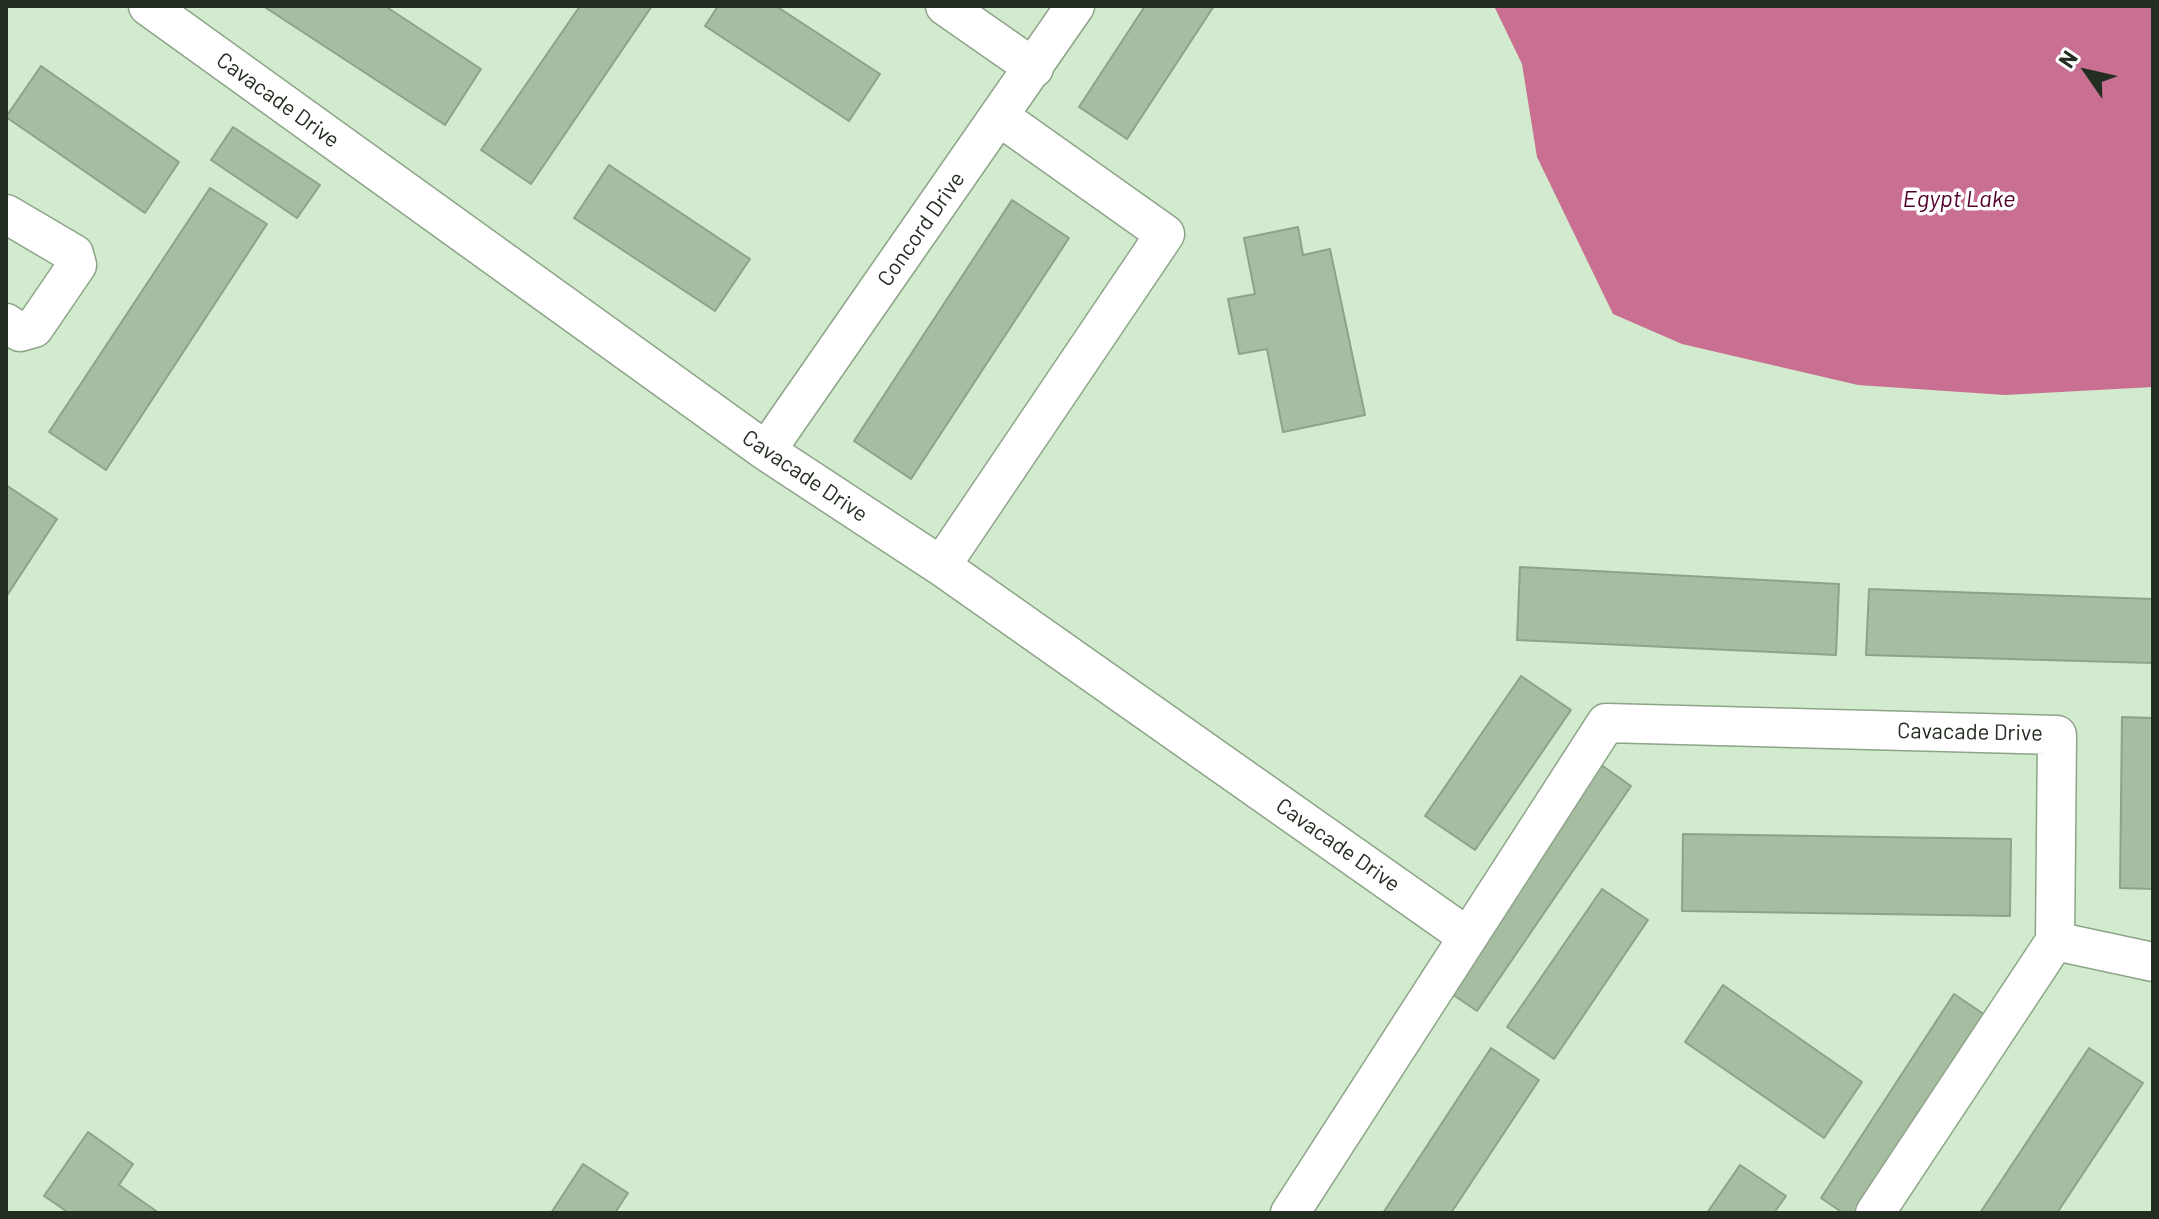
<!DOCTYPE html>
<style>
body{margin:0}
#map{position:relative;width:2159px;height:1219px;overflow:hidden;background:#d2eacd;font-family:Barlow,sans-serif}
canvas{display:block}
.frame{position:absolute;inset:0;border:8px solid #242d22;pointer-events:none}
.north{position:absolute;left:2047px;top:32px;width:80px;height:80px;-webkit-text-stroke:6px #fff;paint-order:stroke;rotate:304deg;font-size:22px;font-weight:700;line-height:32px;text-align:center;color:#242d22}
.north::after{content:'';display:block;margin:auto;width:28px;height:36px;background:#242d22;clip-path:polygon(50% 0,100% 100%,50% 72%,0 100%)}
</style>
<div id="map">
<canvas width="2159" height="1219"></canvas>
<div class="frame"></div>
<div class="north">N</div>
</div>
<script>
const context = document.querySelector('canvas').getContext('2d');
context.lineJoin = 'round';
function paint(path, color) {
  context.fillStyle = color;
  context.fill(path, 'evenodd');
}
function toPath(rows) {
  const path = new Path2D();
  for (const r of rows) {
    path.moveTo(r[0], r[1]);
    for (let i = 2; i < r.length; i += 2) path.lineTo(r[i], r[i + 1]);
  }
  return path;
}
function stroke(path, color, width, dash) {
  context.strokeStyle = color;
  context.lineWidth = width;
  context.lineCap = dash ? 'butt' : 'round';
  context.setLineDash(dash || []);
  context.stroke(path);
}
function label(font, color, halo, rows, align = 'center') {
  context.font = font + ' Barlow,sans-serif';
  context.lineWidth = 7;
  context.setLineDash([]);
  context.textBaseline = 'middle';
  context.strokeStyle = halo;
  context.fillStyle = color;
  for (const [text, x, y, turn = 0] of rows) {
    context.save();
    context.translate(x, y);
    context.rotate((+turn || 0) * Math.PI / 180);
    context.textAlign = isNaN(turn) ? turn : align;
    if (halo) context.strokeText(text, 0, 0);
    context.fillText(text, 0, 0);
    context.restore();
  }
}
paint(toPath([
 [1494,6,2153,6,2153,387,2005,395,1858,385,1682,344,1613,314,1537,157,1522,64]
]), '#c97092');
const building = toPath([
 [263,6,385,6,481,69,445,125,263,6],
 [580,6,652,6,531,184,481,150,580,6],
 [718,6,776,6,880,74,849,121,705,26,718,6],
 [1145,6,1214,6,1127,139,1079,107,1145,6],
 [41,66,179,162,145,213,6,117,41,66],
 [233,127,320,185,297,218,211,160,233,127],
 [609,165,750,259,715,311,574,218,609,165],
 [210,188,267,224,106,470,49,432,210,188],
 [1012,200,1069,238,911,479,854,441,1012,200],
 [1298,227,1303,255,1330,249,1365,415,1283,432,1267,349,1239,354,1228,299,1255,294,1244,238,1298,227],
 [6,485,57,519,6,597,6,485],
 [1520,567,1839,584,1836,655,1517,640,1520,567],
 [1869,589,2153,599,2153,663,1866,655,1869,589],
 [1521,676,1571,710,1475,850,1425,816,1521,676],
 [2122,717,2153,718,2153,889,2120,888,2122,717],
 [1597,762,1631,786,1477,1011,1443,988,1597,762],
 [1683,834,2011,839,2010,916,1682,911,1683,834],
 [1602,889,1648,920,1554,1059,1507,1027,1602,889],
 [1723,985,1862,1082,1824,1138,1685,1042,1723,985],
 [1954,994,1991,1019,1864,1213,1843,1213,1821,1198,1954,994],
 [1491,1048,1539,1080,1451,1213,1383,1213,1491,1048],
 [2089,1048,2143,1083,2057,1213,1980,1213,2089,1048],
 [88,1132,133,1164,119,1185,159,1213,69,1213,44,1196,88,1132],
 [583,1164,628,1193,615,1213,551,1213,583,1164],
 [1740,1165,1786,1196,1774,1213,1707,1213,1740,1165]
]);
paint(building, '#a6bda2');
stroke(building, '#8da388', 2);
const minor = toPath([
 [148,6,766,451,941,566,1468,937],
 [945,6,1034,68],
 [6,214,74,254,77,265,34,328,20,332,6,323],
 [766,451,1075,6],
 [941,566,1165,234,1000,117],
 [2055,941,2153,962],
 [1290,1213,1606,723,2057,735,2055,941,1875,1213]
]);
stroke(minor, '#8da489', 41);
stroke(minor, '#fff', 38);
label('22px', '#242d22', '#fff', [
 ["Cavacade Drive",278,100,36],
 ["Concord Drive",921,229,-55],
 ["Cavacade Drive",805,476,34],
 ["Cavacade Drive",1970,732,1],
 ["Cavacade Drive",1338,845,35]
]);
label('italic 24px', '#54002d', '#fff', [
 ["Egypt Lake",1959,199]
]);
</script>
